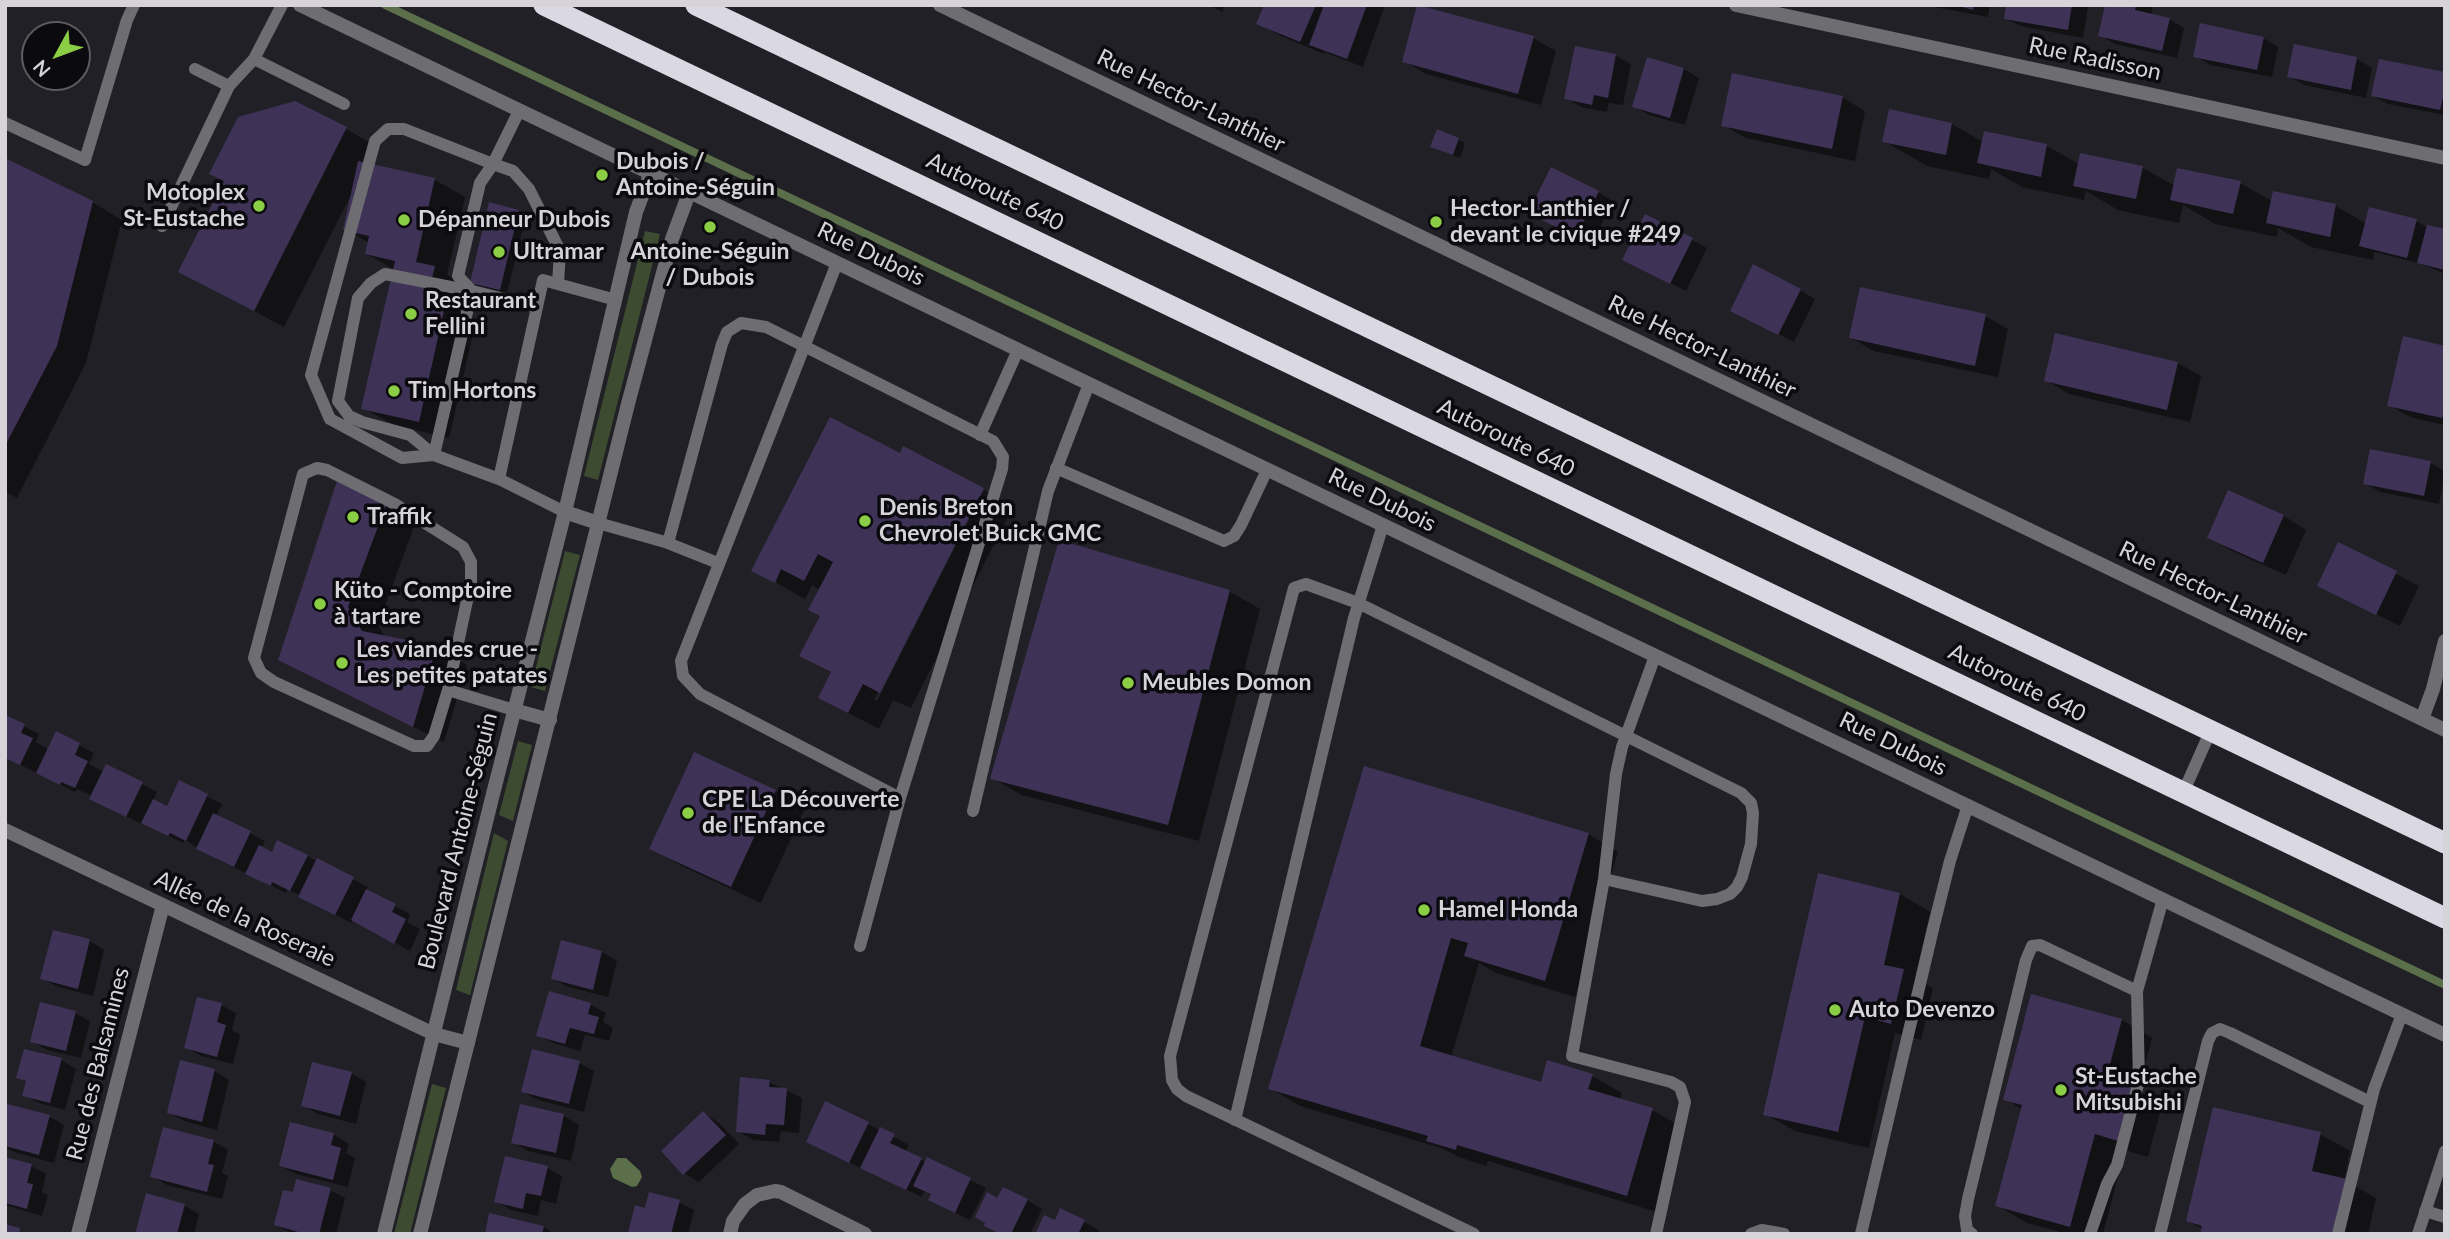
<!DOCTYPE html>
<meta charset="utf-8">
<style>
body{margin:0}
#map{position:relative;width:2450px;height:1239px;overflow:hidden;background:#222027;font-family:Lato,sans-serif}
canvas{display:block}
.frame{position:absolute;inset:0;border:7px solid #d6d4d9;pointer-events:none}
.north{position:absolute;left:21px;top:21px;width:70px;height:70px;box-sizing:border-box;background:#0b0a0e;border:2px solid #5c5b5f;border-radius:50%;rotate:229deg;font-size:19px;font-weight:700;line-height:28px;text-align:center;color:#d6d4d9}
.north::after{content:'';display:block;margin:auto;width:24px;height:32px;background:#8bce46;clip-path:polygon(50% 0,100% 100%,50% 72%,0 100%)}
</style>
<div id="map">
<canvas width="2450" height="1239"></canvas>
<div class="frame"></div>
<div class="north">N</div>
</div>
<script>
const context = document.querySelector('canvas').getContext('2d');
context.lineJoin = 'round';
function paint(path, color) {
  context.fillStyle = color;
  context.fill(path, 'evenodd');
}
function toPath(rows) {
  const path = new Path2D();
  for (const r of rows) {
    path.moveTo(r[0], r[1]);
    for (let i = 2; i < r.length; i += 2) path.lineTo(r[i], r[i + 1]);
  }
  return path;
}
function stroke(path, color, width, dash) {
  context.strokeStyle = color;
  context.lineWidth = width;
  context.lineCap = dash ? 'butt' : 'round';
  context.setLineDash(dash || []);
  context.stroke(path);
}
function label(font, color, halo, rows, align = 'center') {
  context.font = font + ' Lato,sans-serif';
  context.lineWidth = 7;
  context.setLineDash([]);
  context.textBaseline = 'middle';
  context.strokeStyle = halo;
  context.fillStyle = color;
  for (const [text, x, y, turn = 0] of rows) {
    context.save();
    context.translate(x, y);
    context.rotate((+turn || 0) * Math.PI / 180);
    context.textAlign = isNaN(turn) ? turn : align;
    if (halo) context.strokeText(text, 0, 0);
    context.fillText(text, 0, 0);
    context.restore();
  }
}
paint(toPath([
 [645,231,660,234,598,480,584,476],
 [565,551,580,555,545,691,531,687],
 [518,741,532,745,513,821,499,815],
 [494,833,508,841,470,995,456,990],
 [432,1084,446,1088,410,1234,394,1234]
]), '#3d4c31');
paint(toPath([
 [617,1158,626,1158,640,1171,642,1177,637,1186,632,1187,613,1178,610,1169]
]), '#5b6f4a');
paint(toPath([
 [1209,5,1225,5,1222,12],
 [1266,5,1385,5,1363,67,1324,52,1324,54,1281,36,1259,23],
 [1924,5,1990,5,1988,17],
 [2008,5,2085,5,2088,7,2083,38,2020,26,2005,18],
 [2119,5,2153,5,2151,15,2169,19,2184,28,2177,58,2115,44,2100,35],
 [1533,38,1556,51,1541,105,1426,74,1404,61],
 [2263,38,2278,47,2272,77,2210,65,2195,56],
 [2295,46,2357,59,2372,68,2366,98,2304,85,2289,76],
 [1576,48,1616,56,1631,64,1623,105,1609,103,1607,112,1581,107,1566,98],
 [1648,59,1684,69,1699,78,1685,125,1649,115,1634,106],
 [2445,74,2445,115,2388,104,2373,96],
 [1842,97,1865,111,1855,161,1746,138,1723,125],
 [1890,111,1952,124,1983,142,1985,133,2047,146,2079,164,2143,168,2175,186,2240,183,2272,201,2274,193,2336,206,2367,224,2416,221,2428,228,2445,231,2445,274,2422,264,2374,252,2373,260,2311,247,2278,228,2277,237,2215,224,2183,205,2179,223,2118,210,2086,191,2084,200,2022,187,1991,169,1989,179,1927,166,1884,141],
 [346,129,376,146,367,164,435,180,465,197,447,275,464,285,458,311,476,321,449,438,394,425,363,408,395,270,367,254,369,243,345,229,351,195,284,327,180,271],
 [1458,139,1465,143,1460,158,1432,146],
 [5,160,92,202,122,220,86,363,17,498,5,492],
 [1598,192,1613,201,1592,244,1545,221],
 [491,204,526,215,507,293,479,286,472,282],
 [1645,216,1707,248,1686,291,1639,268],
 [1800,290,1815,299,1794,342,1747,318],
 [1985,316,2008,329,1998,377,1874,351,1851,338],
 [2057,335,2178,363,2201,376,2190,422,2069,394,2046,380],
 [2445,347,2445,425,2412,418,2389,405],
 [900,455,981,489,874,700,877,701,984,490,1013,507,911,708,893,700,879,729,820,698,833,674,801,656,822,616,821,590,812,585,805,599,754,570],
 [2430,463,2445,471,2439,504,2380,492,2365,483],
 [2229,493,2284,516,2306,530,2286,575,2232,551,2209,538],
 [385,506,415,524,378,625,385,637,437,647,467,665,444,742,310,676,280,659],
 [1060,542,1230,592,1260,609,1199,841,1022,795,992,778],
 [2339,545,2419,586,2400,626,2319,586],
 [5,717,39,734,36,742,49,750,79,745,94,753,89,764,104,772,106,766,142,784,157,792,153,801,168,808,180,783,222,804,216,816,265,841,262,848,273,854,307,856,368,887,366,891,410,914,407,922,420,929,410,951,353,919,351,923,288,889,286,893,213,857,185,840,183,843,143,822,142,824,106,807,92,796,77,789,75,792,5,757],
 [1365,768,1588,834,1618,852,1575,997,1496,973,1479,963,1451,1057,1542,1084,1592,1076,1622,1093,1620,1099,1652,1110,1682,1127,1657,1212,1488,1161,1486,1166,1459,1157,1441,1148,1300,1106,1270,1088],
 [775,791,805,808,761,903,682,866,652,848],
 [1820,876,1900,894,1930,912,1915,978,1933,988,1921,1040,1895,1033,1869,1148,1795,1131,1765,1114],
 [90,941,104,950,93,996,58,987,43,979],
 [562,942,602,952,617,961,608,997,568,987,553,979],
 [550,993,591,1005,606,1013,603,1022,613,1028,609,1041,585,1035,580,1051,553,1043,538,1035],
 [2033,996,2122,1020,2152,1038,2138,1091,2162,1105,2148,1157,2125,1150,2103,1234,2068,1234,2027,1223,1997,1205,2023,1110,2005,1099],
 [221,1005,236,1013,232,1030,240,1035,233,1064,201,1056,186,1047],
 [75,1013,90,1021,81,1058,47,1050,32,1041],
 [61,1060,76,1069,65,1110,39,1103,24,1095,27,1082,18,1078],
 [579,1063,594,1071,584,1112,538,1100,523,1092],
 [214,1071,229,1080,217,1130,184,1121,169,1112],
 [351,1073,366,1082,356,1124,318,1114,303,1105],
 [769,1082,802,1098,799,1133,781,1131,779,1142,753,1140,738,1131],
 [8,1106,49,1116,64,1125,54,1163,14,1152,5,1147,5,1117],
 [522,1106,564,1116,579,1125,571,1161,528,1151,513,1142],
 [703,1113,718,1122,739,1144,699,1182,684,1173],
 [292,1124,334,1135,349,1144,346,1153,355,1158,348,1187,296,1174,281,1166],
 [868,1124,909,1145,905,1152,926,1162,928,1159,986,1188,970,1220,945,1208,933,1194,925,1190,922,1197,823,1150],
 [2320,1134,2350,1151,2344,1180,2376,1198,2368,1234,2202,1234,2203,1229,2188,1221],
 [213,1141,228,1150,222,1173,228,1176,222,1199,167,1185,152,1176],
 [5,1159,31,1166,46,1174,42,1192,48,1195,42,1216,5,1205],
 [547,1168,562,1176,556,1204,541,1200,538,1216,511,1210,496,1201],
 [330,1190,345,1198,336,1234,293,1234,276,1225],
 [998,1200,1027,1200,1042,1209,1030,1234,1002,1234],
 [679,1202,694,1210,688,1234,630,1232,646,1210],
 [184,1205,199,1214,194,1234,137,1234],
 [1084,1222,1099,1230,1097,1234,1037,1234],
 [544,1227,554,1234,487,1234]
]), '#0007');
stroke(toPath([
 [385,5,2445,985]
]), '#5b6f4a', 8);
paint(toPath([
 [1264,5,1316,5,1300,42,1256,24],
 [1324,5,1367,5,1347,59,1309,45],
 [1417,5,1534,36,1518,94,1402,62],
 [1955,5,1974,5,1973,10],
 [2006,5,2072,5,2068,30,2004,19],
 [2105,5,2136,5,2135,10,2170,18,2162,51,2098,36],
 [2200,23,2264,37,2257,70,2193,57],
 [2294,44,2357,57,2351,90,2287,77],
 [1575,46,1616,54,1608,98,1594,95,1592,105,1564,99],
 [1647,57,1684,68,1670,118,1632,107],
 [2379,59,2445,72,2445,89,2440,110,2371,96],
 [1732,73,1843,96,1832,149,1721,126],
 [295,101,347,127,254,311,178,272,224,181,209,174,238,117],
 [1889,109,1952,123,1946,155,1882,142],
 [1437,129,1459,138,1453,155,1430,147],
 [1984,131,2047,144,2041,177,1977,163],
 [2080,153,2143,166,2136,199,2073,186],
 [5,158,93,201,57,346,5,446],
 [358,161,435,178,416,262,435,266,427,298,446,302,419,422,361,409,395,261,365,254,369,236,343,230],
 [1551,167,1599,191,1576,237,1528,213],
 [2177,168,2241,181,2233,214,2170,200],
 [2273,191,2336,204,2330,237,2266,223],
 [489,202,519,210,500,290,470,283],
 [2369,207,2417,219,2407,258,2359,246],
 [1645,214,1693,238,1670,284,1622,260],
 [2427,225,2445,229,2445,270,2417,263],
 [1753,264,1801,289,1778,335,1730,311],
 [1860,287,1986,314,1975,366,1849,338],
 [2055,333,2178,362,2167,410,2044,381],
 [2403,336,2445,346,2445,406,2442,418,2387,406],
 [830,417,900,453,903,446,984,488,880,693,863,684,848,713,818,698,831,672,799,656,820,616,808,610,833,562,818,554,804,581,781,569,775,583,751,571],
 [2370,449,2431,461,2424,496,2363,484],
 [337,481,386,505,348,607,362,631,437,646,413,727,278,660],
 [2228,490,2284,515,2263,563,2207,538],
 [1059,540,1230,590,1168,825,990,779],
 [2338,542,2397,571,2376,615,2317,586],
 [5,715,25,724,21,733,33,738,20,765,5,758],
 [56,731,80,743,75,755,88,761,75,788,61,782,60,785,36,773],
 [694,752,776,790,731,887,649,849],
 [106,764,143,782,126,817,89,799],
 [1364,766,1589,833,1545,981,1464,956,1468,943,1451,938,1420,1046,1541,1082,1547,1060,1593,1074,1588,1089,1653,1108,1627,1196,1457,1145,1456,1150,1426,1141,1428,1136,1268,1089],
 [179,780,208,794,186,841,170,833,168,836,141,823,153,799,167,806],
 [213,813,251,831,234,867,196,849],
 [277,840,308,855,290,891,272,882,271,886,245,874,259,845,272,852],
 [317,858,354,877,335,915,298,897],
 [1818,873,1900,893,1884,965,1904,969,1891,1024,1865,1017,1838,1132,1763,1115],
 [366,889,396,904,392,912,406,919,394,944,351,920],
 [53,930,90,939,78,989,40,979],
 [561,940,602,951,593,990,551,979],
 [549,991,591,1003,588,1014,599,1017,594,1034,570,1028,565,1044,536,1036],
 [2031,994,2122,1019,2106,1079,2133,1086,2118,1141,2095,1134,2070,1227,1995,1206,2022,1105,2003,1100],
 [197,997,222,1003,217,1022,226,1025,217,1057,184,1048],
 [40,1002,76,1011,66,1051,30,1042],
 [24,1049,62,1058,50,1103,22,1096,26,1081,16,1078],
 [532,1049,580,1061,569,1104,521,1092],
 [180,1060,215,1069,202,1122,167,1113],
 [312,1062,352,1072,340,1116,301,1106],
 [740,1077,770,1080,769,1087,787,1088,784,1125,766,1124,765,1135,736,1132],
 [825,1101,869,1122,849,1163,806,1142],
 [7,1104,50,1115,39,1155,5,1146],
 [520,1104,564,1114,556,1153,511,1143],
 [2213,1107,2321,1132,2312,1171,2347,1179,2334,1234,2200,1234,2202,1226,2186,1221],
 [703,1111,726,1135,683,1175,661,1151],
 [290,1122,334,1133,331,1145,341,1148,333,1180,279,1166],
 [163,1127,214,1140,208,1164,214,1165,207,1192,150,1177],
 [880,1127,895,1134,890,1143,922,1158,906,1190,860,1168],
 [505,1156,548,1166,541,1196,526,1193,523,1209,494,1202],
 [5,1157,32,1164,27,1183,33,1184,27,1209,5,1203],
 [927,1157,971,1178,955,1213,928,1200,931,1194,913,1186],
 [296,1179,331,1188,319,1234,305,1234,274,1225,283,1190,293,1192],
 [1003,1187,1028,1199,1011,1234,1001,1234,984,1226,985,1223,975,1217,987,1192,997,1198],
 [649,1192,680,1200,671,1234,628,1233,635,1205,645,1208],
 [146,1193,185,1204,177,1234,135,1234],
 [1060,1208,1085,1220,1078,1234,1035,1234,1044,1215,1055,1220],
 [489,1213,544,1226,542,1234,485,1234],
 [5,1224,20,1228,19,1234,5,1234]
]), '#3e3357');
stroke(toPath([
 [282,5,254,59,344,104],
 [195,69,229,86],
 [519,111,493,164,513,171,529,189,560,251,558,284],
 [5,123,85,160,127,20,134,5],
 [162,226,229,86,254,59],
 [837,263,681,661,683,676,700,694,900,798],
 [980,435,1018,350],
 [434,455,402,458,330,419,311,375,375,141,388,129,404,129,493,164,480,183,458,276,472,291],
 [434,455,410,435,362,422,349,416,338,401,358,298,371,283,385,274,471,291],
 [1056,468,1224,541,1234,536,1241,525,1267,470],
 [499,479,434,455,472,291,537,307],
 [565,512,499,479,543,280,616,300],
 [598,523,665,542,718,563],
 [668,543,722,344,727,332,741,323,766,327,993,441,1003,457,1002,469,900,798,860,946],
 [1655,656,1622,747,1616,774,1604,879,1572,1056,1671,1082,1680,1087,1685,1102,1656,1234],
 [448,690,434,736,427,746,414,746,274,682,261,673,254,658,303,474,317,468,327,470,395,504,463,547,471,562,471,582,448,690,514,710],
 [2183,793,2211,730],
 [973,811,1048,491,1089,384],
 [1235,1120,1354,618,1383,525],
 [2425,1211,2445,1217],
 [1474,1234,1186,1096,1177,1089,1172,1080,1170,1056,1294,588,1306,584,1358,603,1741,793,1751,803,1753,813,1751,844,1742,877,1737,887,1730,894,1717,899,1702,901,1604,879],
 [1751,1234,1762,1230,1784,1234],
 [1861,1234,1933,929,1950,861,1968,805],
 [1972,1234,1967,1230,1965,1216,1968,1199,2026,960,2032,946,2040,945,2137,991],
 [2090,1234,2107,1184,2117,1165,2139,1081,2137,991,2163,899],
 [2160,1234,2208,1041,2212,1033,2220,1029,2230,1033,2370,1102],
 [2338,1234,2374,1089,2402,1014],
 [2418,1234,2445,1151]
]), '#6e6d71', 12);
stroke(toPath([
 [1736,5,2445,158],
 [565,512,598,523],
 [514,710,550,720],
 [2422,719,2433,689,2445,641],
 [5,830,434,1034,468,1043],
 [78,1234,163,905],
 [730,1234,733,1221,745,1204,757,1195,775,1191,781,1192,865,1234]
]), '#6e6d71', 14);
stroke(toPath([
 [300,5,2445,1035],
 [940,5,2445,730],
 [384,1234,493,794,565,512,636,212,650,175],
 [420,1234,628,404,672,239,689,193]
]), '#6e6d71', 14);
stroke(toPath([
 [544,5,2445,918],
 [696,5,2445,843]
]), '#dad8e2', 21);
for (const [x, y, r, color] of [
 [602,175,7,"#8bce46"],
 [259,206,7,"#8bce46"],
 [404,220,7,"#8bce46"],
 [1436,222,7,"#8bce46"],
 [710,227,7,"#8bce46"],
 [499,252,7,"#8bce46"],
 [411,314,7,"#8bce46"],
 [394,391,7,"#8bce46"],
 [353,517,7,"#8bce46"],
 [865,521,7,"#8bce46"],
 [320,604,7,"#8bce46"],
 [342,663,7,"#8bce46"],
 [1128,683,7,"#8bce46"],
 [688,813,7,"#8bce46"],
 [1424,910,7,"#8bce46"],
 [1835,1010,7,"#8bce46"],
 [2061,1090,7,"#8bce46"]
]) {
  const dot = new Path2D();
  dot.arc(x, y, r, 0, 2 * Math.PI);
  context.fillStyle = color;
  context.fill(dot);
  stroke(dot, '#0b0a0e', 2.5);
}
label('23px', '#d6d4d9', '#0b0a0e', [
 ["Rue Radisson",2095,59,12],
 ["Rue Hector-Lanthier",1191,101,26],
 ["Autoroute 640",995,192,26],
 ["Rue Dubois",871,254,26],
 ["Rue Hector-Lanthier",1702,347,26],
 ["Autoroute 640",1506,438,26],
 ["Rue Dubois",1382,500,26],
 ["Rue Hector-Lanthier",2213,593,26],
 ["Autoroute 640",2017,683,26],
 ["Rue Dubois",1893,744,26],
 ["Boulevard Antoine-Séguin",458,841,-76],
 ["Allée de la Roseraie",245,919,25],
 ["Rue des Balsamines",98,1064,-76]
]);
label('bold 23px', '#d6d4d9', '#0b0a0e', [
 ["Dubois /",616,162],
 ["Antoine-Séguin",616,188],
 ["Motoplex",245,193,"right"],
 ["St-Eustache",245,219,"right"],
 ["Hector-Lanthier /",1450,209],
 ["devant le civique #249",1450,235],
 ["Dépanneur Dubois",418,220],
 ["Ultramar",513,252],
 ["Antoine-Séguin",710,252,"center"],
 ["/ Dubois",710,278,"center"],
 ["Restaurant",425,301],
 ["Fellini",425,327],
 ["Tim Hortons",408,391],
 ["Denis Breton",879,508],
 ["Chevrolet Buick GMC",879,534],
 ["Traffik",367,517],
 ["Küto - Comptoire",334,591],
 ["à tartare",334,617],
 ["Les viandes crue -",356,650],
 ["Les petites patates",356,676],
 ["Meubles Domon",1142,683],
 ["CPE La Découverte",702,800],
 ["de l'Enfance",702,826],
 ["Hamel Honda",1438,910],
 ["Auto Devenzo",1849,1010],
 ["St-Eustache",2075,1077],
 ["Mitsubishi",2075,1103]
], 'left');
</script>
